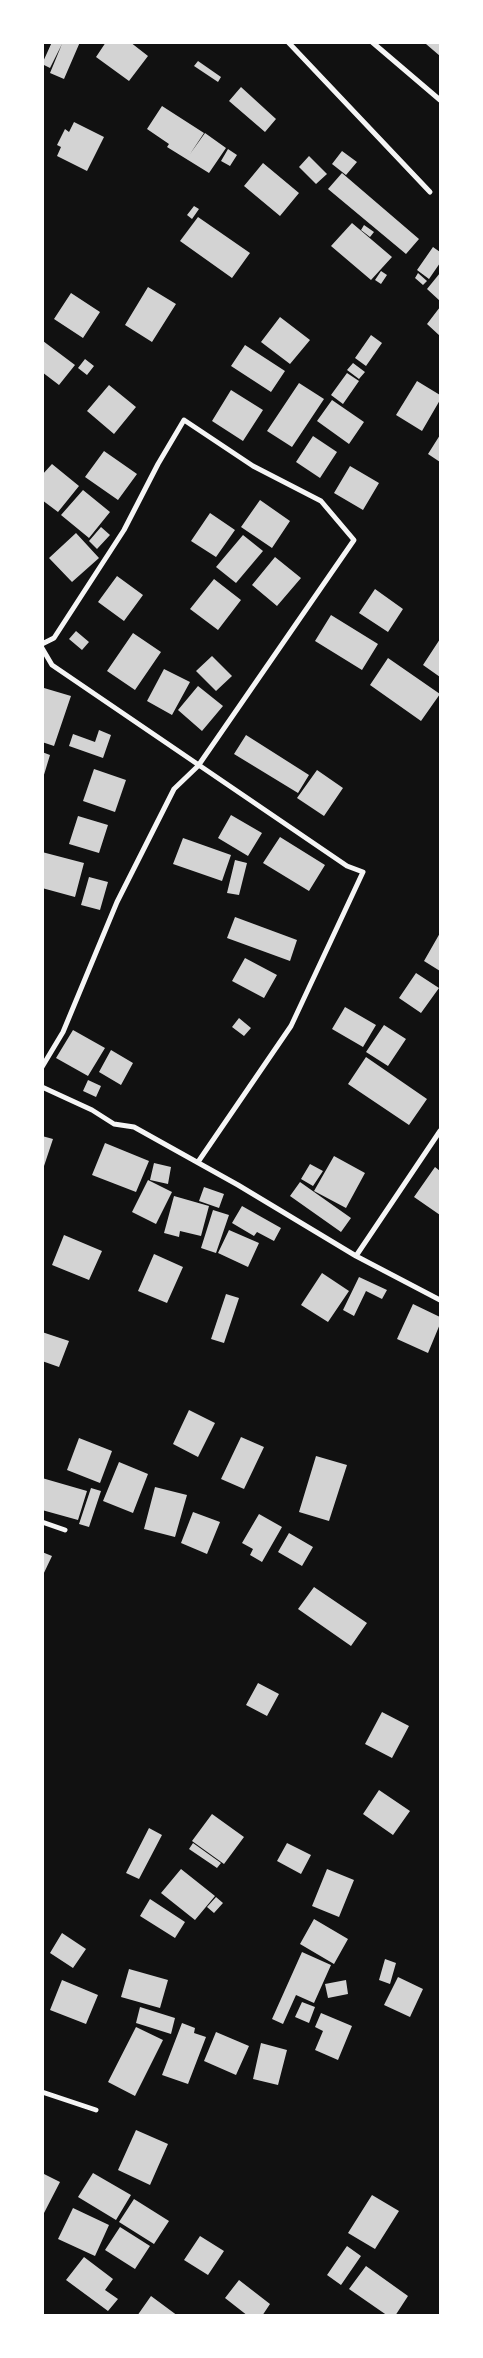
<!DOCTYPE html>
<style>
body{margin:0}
#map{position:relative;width:483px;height:2358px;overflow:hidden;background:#111;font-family:Quicksand,sans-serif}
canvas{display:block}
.frame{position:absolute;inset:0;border:44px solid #fff;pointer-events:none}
</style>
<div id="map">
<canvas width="483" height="2358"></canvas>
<div class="frame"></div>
</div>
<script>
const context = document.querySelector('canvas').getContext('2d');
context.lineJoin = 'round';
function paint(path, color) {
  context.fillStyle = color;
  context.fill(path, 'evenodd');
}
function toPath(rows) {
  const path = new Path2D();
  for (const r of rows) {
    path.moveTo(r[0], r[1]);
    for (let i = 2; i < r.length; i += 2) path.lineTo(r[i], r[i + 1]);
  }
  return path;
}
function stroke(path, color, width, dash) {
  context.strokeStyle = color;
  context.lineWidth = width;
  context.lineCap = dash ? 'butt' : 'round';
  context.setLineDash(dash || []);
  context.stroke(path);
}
paint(toPath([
 [52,42,80,42,64,79,50,73,62,44,50,68,42,64],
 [106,42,130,42,148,56,129,81,96,57],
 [427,42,440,42,440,56,426,44],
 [198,61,221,77,218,82,194,66],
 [241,87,276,119,265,132,229,101],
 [162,106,204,133,190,154,205,133,226,148,209,173,167,147,169,144,147,129],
 [74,122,104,137,87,171,57,156,61,147,57,145,65,129,69,132],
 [228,149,237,155,230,166,221,161],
 [342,151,357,162,346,175,332,164],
 [309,156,327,174,316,184,299,167],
 [263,163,299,193,280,216,244,186],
 [342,173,419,239,406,254,328,189],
 [194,206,199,209,192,219,187,215],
 [198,217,250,253,232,278,180,241],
 [352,223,392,257,371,280,331,246],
 [364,225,374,232,370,237,361,230],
 [433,247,440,252,440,263,429,279,417,270],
 [381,271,387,275,381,284,375,280],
 [418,273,427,281,423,285,415,278],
 [440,273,440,301,427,289],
 [148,287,176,304,152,342,125,325],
 [71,293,100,312,83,338,54,319],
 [440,307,440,336,427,324],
 [280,317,310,340,290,364,261,342],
 [371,335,382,343,366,366,355,358],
 [43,341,75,365,59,385,42,372],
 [245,345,285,371,271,392,231,366],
 [85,359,94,366,87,375,78,368],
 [353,363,365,372,359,379,347,370],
 [347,373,359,381,343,404,331,395],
 [417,381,440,395,440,400,422,431,396,415],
 [299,383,324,399,292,447,267,431],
 [109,385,136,407,114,434,87,411],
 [231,390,263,410,243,441,212,421],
 [332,400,364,422,349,444,317,421],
 [440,435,440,462,428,454],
 [313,436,337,452,320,478,296,462],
 [104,451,137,474,118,500,85,477],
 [52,464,79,486,58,512,42,500,42,475],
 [350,466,379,483,363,510,334,493],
 [83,490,110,512,89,538,61,515],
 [260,500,290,521,272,548,241,527],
 [210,513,235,530,216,557,191,541],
 [101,527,110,535,97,549,89,541],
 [76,533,99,558,72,582,49,558],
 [243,535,263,551,236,583,216,567],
 [275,557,301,578,277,606,252,585],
 [117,576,143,595,124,621,98,602],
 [214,579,241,600,218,630,190,609],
 [375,589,403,609,388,632,359,613],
 [331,615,378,644,362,670,315,641],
 [76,631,89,642,82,650,69,639],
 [133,633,161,652,135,690,107,671],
 [440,639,440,677,423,665],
 [212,656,232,676,216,691,196,671],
 [388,658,440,694,421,721,370,685],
 [164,669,190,682,172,715,147,701],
 [198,686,223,706,202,731,178,710],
 [44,688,71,696,54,746,42,742],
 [99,730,111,735,103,758,69,746,73,734,95,742],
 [246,735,309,775,298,793,234,754],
 [42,752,50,755,43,778,42,778],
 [94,769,126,780,115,812,83,801],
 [317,770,343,788,324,816,297,798],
 [231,815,262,833,248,856,218,838],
 [78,816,108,825,99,853,69,844],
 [280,837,325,865,309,891,263,863],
 [183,838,231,855,222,881,173,864],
 [42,852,84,863,75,897,42,888],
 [235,860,247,863,239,895,227,893],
 [89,877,108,882,100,910,81,905],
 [235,917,297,940,290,961,227,938],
 [440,933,440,971,424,961],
 [245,958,277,975,264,998,232,981],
 [416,973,439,988,421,1013,399,998],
 [345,1007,376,1025,363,1047,332,1029],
 [239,1018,251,1028,244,1036,232,1027],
 [384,1025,406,1039,388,1066,366,1052],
 [73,1030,105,1048,88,1076,56,1058],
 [111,1050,133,1063,121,1085,99,1072],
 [366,1057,427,1099,409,1125,348,1084],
 [88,1080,101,1086,96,1097,83,1091],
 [42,1136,53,1139,43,1169,42,1169],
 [105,1143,149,1161,136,1192,92,1175],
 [334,1156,365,1173,346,1208,314,1191],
 [154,1163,171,1167,168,1184,150,1180],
 [310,1164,323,1171,313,1186,301,1179],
 [435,1167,440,1171,440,1215,414,1197],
 [148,1180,172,1192,156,1224,132,1212],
 [300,1182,351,1218,341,1232,290,1196],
 [204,1187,224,1194,219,1208,199,1201],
 [174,1196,209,1206,201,1236,180,1231,179,1237,164,1233],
 [242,1206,281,1228,274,1241,257,1232,254,1236,232,1223],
 [213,1210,229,1215,216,1253,201,1248],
 [229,1230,259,1243,248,1267,218,1253],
 [64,1235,102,1251,89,1280,52,1265],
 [154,1254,183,1267,167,1303,138,1291],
 [322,1273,349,1291,328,1322,301,1305],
 [359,1277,387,1290,382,1299,366,1291,354,1316,343,1310],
 [226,1294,239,1298,224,1343,211,1339],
 [413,1304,440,1317,440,1324,428,1353,397,1339],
 [42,1332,69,1341,59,1367,42,1361],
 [189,1410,215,1423,198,1457,173,1444],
 [241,1437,264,1447,244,1489,221,1479],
 [79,1438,112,1451,100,1483,67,1470],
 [316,1456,347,1465,329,1521,299,1512],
 [119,1462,148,1474,133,1513,103,1501],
 [42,1478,87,1491,78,1520,42,1510],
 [155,1487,187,1495,175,1537,144,1529],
 [91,1488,101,1491,89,1527,79,1524],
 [193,1512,220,1522,207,1554,181,1543],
 [259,1514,282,1527,262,1562,250,1555,253,1549,242,1543],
 [289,1533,313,1547,302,1566,278,1552],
 [42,1552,52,1556,42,1577],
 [314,1587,367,1623,351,1646,298,1609],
 [258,1683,279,1694,267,1716,246,1705],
 [382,1712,409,1726,392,1758,365,1744],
 [379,1790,410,1811,393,1835,363,1814],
 [212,1814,244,1837,224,1864,192,1841],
 [149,1828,162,1835,139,1879,126,1873],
 [193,1843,221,1863,217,1868,189,1849],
 [287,1843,311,1855,301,1874,277,1861],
 [181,1869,215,1896,195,1920,161,1893],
 [327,1869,354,1880,339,1917,312,1906],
 [216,1897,223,1903,214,1913,207,1907],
 [150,1899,185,1922,175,1938,140,1916],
 [314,1919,348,1939,334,1964,300,1944],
 [62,1933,86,1949,73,1968,50,1953],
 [302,1952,331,1965,314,2003,296,1995,283,2024,272,2019],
 [385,1959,396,1963,390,1984,379,1980],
 [129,1969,168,1980,160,2008,121,1997],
 [398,1977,423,1989,410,2017,384,2005],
 [62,1980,98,1995,86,2024,50,2010],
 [346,1980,348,1994,328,1998,325,1984],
 [302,2002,315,2007,309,2023,295,2017],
 [140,2007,175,2018,171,2034,136,2023],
 [321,2013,352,2026,338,2060,315,2050,323,2031,315,2027],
 [182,2023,195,2028,194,2033,206,2037,188,2084,162,2075],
 [136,2027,163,2040,135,2096,108,2082],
 [216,2032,249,2046,236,2075,204,2061],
 [261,2043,287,2050,278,2085,253,2079],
 [136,2130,168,2144,150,2185,118,2170],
 [42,2173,60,2182,44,2213,42,2212],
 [93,2173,131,2195,116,2220,78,2197],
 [372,2195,399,2211,375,2249,348,2233],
 [134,2199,169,2221,154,2244,119,2222],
 [73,2208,109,2225,95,2256,58,2239],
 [120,2227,150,2246,135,2269,105,2250],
 [200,2236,224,2251,208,2275,184,2260],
 [347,2246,361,2256,341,2285,327,2275],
 [84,2257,113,2279,105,2290,118,2299,108,2311,66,2280],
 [366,2266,408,2296,395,2316,388,2316,349,2289],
 [239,2280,270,2304,262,2316,248,2316,225,2298],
 [151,2296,178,2316,137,2316]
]), '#d3d3d3');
stroke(toPath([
 [288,42,430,192],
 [372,42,440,100],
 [42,644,54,638,124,530,158,464,184,420,253,466,321,501,354,540,198,766,174,789,117,902,63,1032,42,1067],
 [42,648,52,665,347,866,363,872,291,1026,198,1162],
 [42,1087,92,1110,114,1124,134,1127,238,1185,356,1256,440,1300],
 [356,1256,440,1131],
 [42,1522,65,1530],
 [42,2092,96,2110]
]), '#f5f5f5', 5);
</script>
